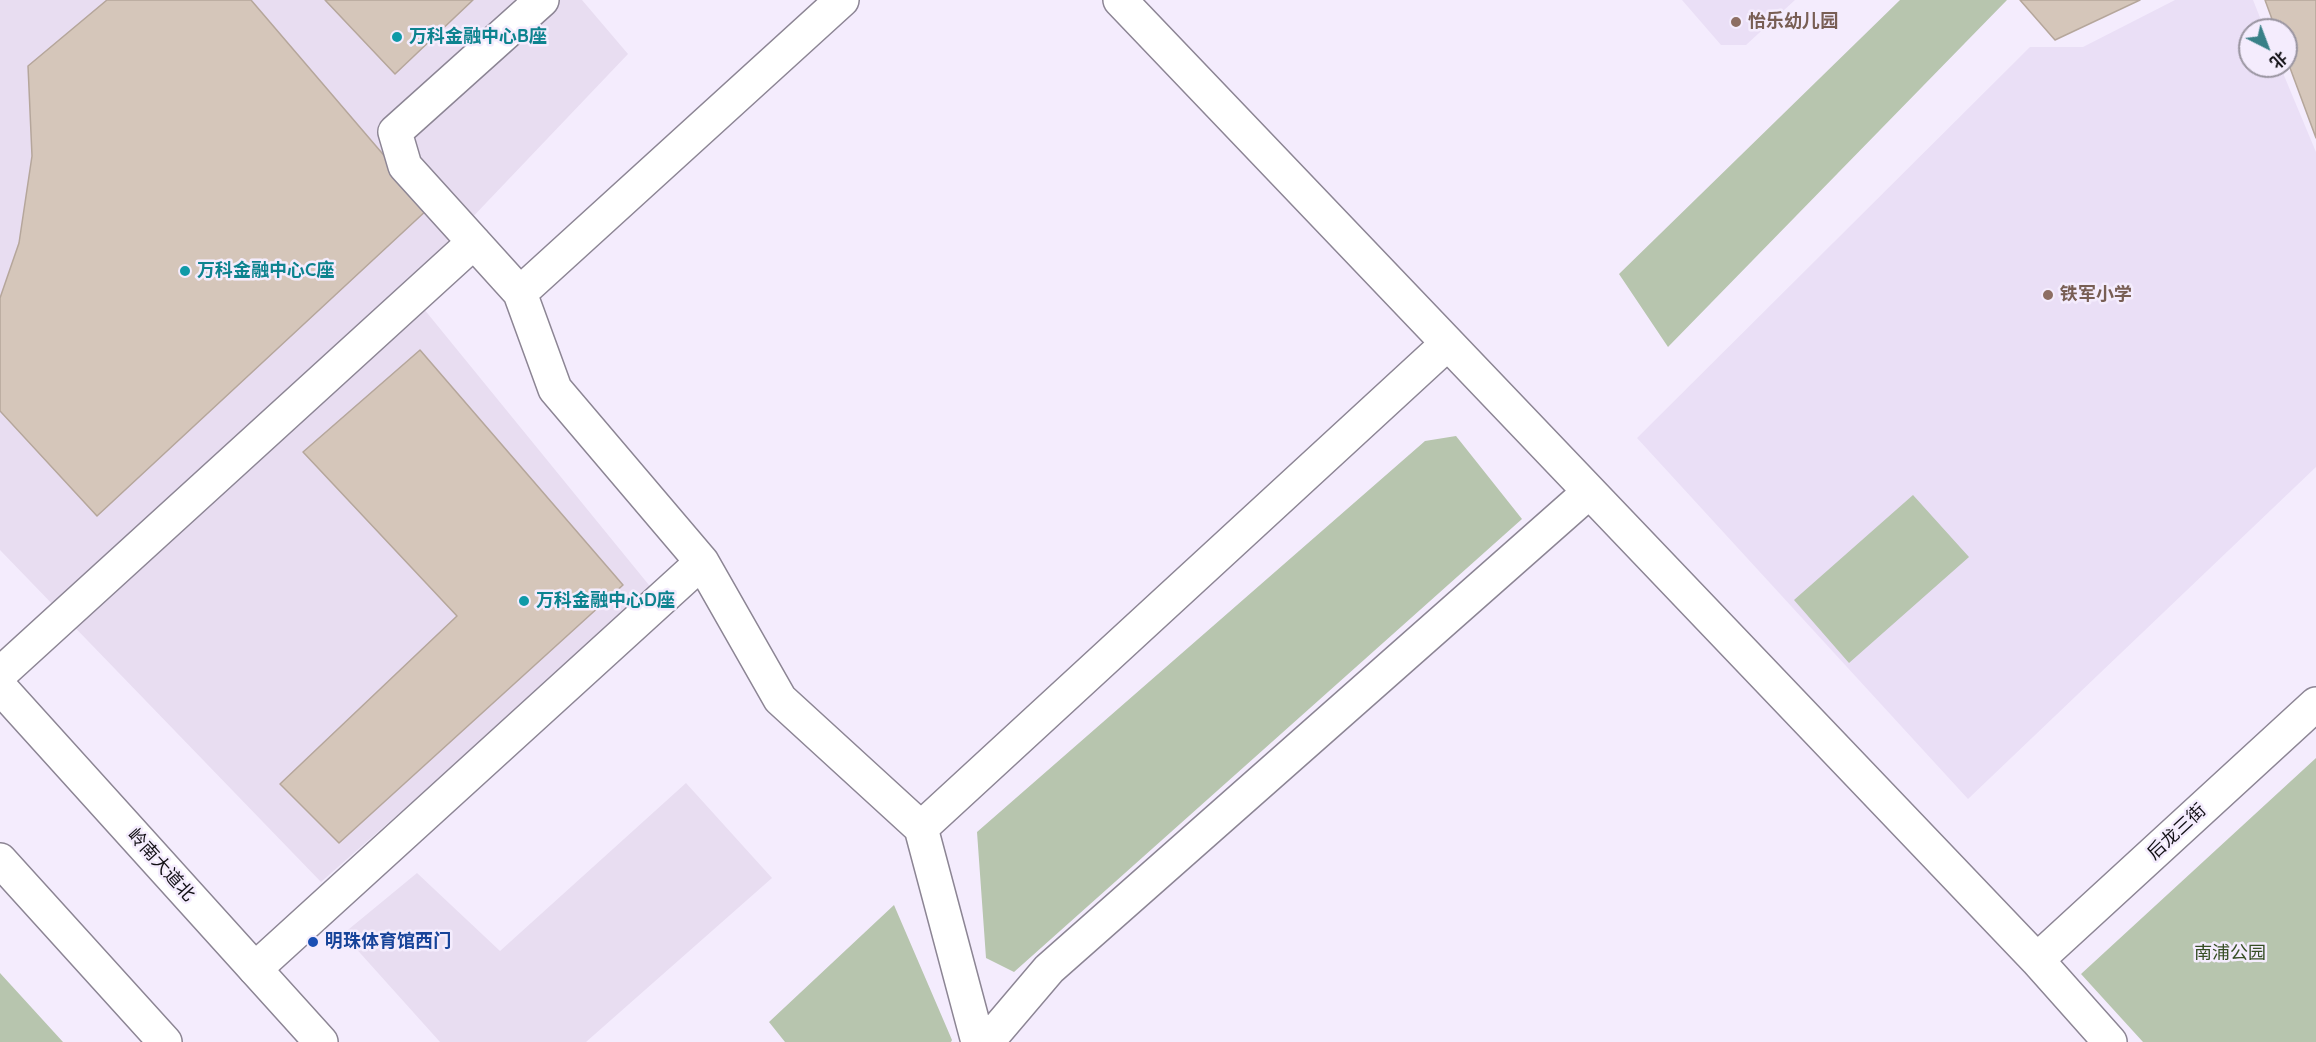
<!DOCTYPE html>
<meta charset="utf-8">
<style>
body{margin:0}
#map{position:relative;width:2316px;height:1042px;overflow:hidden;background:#f4ecfd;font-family:Quicksand,"Noto Sans SC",sans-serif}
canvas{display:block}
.north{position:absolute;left:2238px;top:18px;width:60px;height:60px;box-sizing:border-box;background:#f4ecfd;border:2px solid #9994a0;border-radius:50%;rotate:138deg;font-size:16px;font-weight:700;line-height:24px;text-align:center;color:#110f14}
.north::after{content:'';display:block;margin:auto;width:21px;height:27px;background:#388087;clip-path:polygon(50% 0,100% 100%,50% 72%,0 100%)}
</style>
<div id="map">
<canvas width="2316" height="1042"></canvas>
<div class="north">北</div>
</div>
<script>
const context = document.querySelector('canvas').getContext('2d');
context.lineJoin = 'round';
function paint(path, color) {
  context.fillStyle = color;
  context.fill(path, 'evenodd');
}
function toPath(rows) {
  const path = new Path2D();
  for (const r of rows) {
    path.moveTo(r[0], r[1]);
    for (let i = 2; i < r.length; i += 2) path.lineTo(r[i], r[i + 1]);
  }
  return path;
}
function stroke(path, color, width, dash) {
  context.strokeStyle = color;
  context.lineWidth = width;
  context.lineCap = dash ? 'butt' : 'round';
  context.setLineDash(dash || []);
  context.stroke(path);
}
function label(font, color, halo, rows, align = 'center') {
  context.font = font + ' Quicksand,"Noto Sans SC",sans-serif';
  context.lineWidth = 5;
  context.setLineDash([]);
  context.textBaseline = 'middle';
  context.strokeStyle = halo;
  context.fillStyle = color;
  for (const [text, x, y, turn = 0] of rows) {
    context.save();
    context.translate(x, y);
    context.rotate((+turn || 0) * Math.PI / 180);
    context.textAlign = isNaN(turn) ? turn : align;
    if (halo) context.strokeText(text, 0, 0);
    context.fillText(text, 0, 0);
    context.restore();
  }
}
paint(toPath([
 [0,0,582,0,628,54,406,287,653,590,321,882,0,550],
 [686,783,772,878,586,1042,440,1042,343,934,417,873,500,951]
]), '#e8ddf1');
paint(toPath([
 [1682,0,1795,0,1746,45,1721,45],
 [2175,0,2253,0,2265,30,2250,30,2250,66,2280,66,2316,152,2316,467,1968,799,1637,438,2030,47,2083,47]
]), '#eadff6');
paint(toPath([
 [1900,0,2007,0,1668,347,1619,274],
 [1456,436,1522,519,1014,972,986,958,977,832,1425,441],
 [1913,495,1969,557,1849,663,1794,600],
 [2316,758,2316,1042,2143,1042,2081,974],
 [894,905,952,1040,951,1042,785,1042,769,1022],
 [0,973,63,1042,0,1042]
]), '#b7c5ae');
const building = toPath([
 [107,0,251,0,429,208,97,516,0,411,0,298,19,243,32,156,28,66,107,0],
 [325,0,473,0,395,74,325,0],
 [2020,0,2140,0,2055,40,2020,0],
 [2265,0,2316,0,2316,138,2286,57,2286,30,2276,30,2265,0],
 [420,350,623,585,339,843,280,784,457,616,303,452,420,350]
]);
paint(building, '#d5c6ba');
stroke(building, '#b5a69b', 1.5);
const minor = toPath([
 [542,0,395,132,405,166,520,293,555,389,702,562,780,699,921,828,978,1042],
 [520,293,842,0],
 [0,674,474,242],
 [921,828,1447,344],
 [255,969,702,562],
 [987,1042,1049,969,1589,492]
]);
const tertiary = toPath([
 [1120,0,2037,960,2110,1042],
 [2037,960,2316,704]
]);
const secondary = toPath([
 [0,687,321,1042],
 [0,860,165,1042]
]);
stroke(minor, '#8c8594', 36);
stroke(tertiary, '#8c8594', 36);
stroke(secondary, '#8c8594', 36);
stroke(minor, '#fff', 33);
stroke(tertiary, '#fff', 33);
stroke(secondary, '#fff', 33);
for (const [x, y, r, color] of [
 [1736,22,6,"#8d6e63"],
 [397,37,6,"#0f9aa8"],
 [185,271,6,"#0f9aa8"],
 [2048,295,6,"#8d6e63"],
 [524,601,6,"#0f9aa8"],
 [313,942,6,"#1a4fb4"]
]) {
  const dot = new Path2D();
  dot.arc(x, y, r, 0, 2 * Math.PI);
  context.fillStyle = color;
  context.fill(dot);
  stroke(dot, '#f4ecfd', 2);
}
label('bold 18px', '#785e54', '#f4ecfd', [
 ["怡乐幼儿园",1748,22],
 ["铁军小学",2060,295]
], 'left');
label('bold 18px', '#0d838f', '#f4ecfd', [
 ["万科金融中心B座",409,37],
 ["万科金融中心C座",197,271],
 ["万科金融中心D座",536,601]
], 'left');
label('18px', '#110f14', '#f4ecfd', [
 ["后龙三街",2177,832,-43],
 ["岭南大道北",161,865,48]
]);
label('bold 18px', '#164399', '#f4ecfd', [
 ["明珠体育馆西门",325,942]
], 'left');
label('18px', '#364e25', '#f4ecfd', [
 ["南浦公园",2230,954]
]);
</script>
